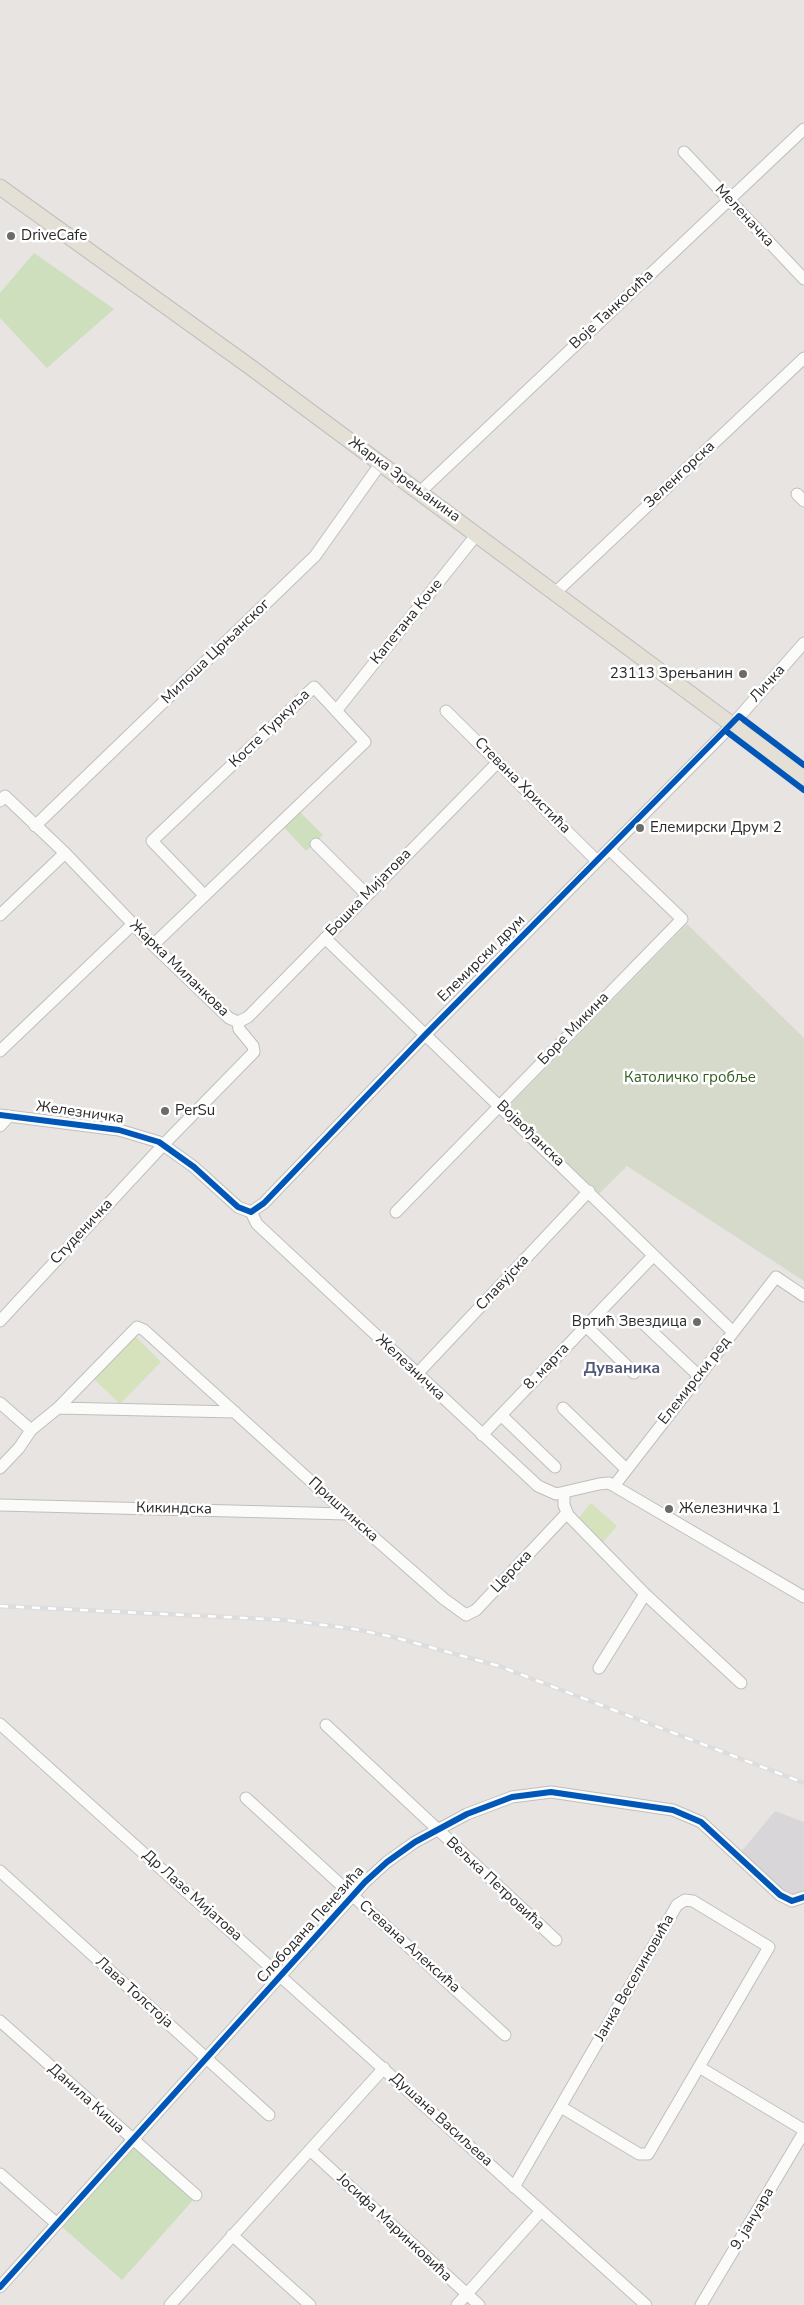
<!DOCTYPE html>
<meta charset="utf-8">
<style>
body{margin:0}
canvas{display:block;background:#e7e4e1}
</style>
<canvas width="804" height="2305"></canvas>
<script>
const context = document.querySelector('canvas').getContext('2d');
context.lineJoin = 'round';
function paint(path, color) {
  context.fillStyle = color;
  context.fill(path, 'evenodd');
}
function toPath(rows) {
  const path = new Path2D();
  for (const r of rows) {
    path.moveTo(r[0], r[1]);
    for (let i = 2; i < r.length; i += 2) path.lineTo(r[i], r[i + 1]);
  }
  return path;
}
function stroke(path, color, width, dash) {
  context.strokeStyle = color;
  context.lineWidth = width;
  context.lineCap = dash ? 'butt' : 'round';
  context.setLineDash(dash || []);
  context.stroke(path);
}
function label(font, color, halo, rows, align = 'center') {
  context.font = font + ' "Nunito Sans",sans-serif';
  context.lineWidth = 5;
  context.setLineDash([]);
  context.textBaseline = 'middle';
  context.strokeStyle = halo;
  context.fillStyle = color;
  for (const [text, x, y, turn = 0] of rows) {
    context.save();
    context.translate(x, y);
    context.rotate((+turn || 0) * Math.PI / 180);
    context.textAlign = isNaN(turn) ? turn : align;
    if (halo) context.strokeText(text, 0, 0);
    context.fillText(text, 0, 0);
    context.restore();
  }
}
paint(toPath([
 [775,1811,804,1822,804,1890,792,1896,785,1892,741,1852]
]), '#d8d6d8');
paint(toPath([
 [34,253,114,309,47,368,0,318,0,293],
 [296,808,323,835,306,851,280,823],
 [134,2145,194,2199,122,2280,61,2226]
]), '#cddfbd');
paint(toPath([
 [687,924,804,1038,804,1281,627,1166,599,1194,508,1107]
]), '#d5daca');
paint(toPath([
 [136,1337,161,1362,120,1404,94,1379],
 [591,1503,617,1526,602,1543,577,1520]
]), '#d6e2bc');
const minor = toPath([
 [684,152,804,279],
 [420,492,804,129],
 [797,494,804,501],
 [556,592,804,358],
 [336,711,477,534],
 [446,711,597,861],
 [0,801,5,796,65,853,153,945,229,1018,238,1022],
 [35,826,315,556,381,463],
 [316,844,367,895],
 [0,915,65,853],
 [325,938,733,1332],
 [153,945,365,742,314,687,152,841,204,895],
 [238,1022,248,1017,498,762],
 [0,1051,133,924],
 [0,1115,119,1130,159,1142,194,1167,238,1207,251,1212],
 [0,1126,9,1116],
 [251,1212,264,1203,426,1034,733,724,804,643],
 [251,1212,257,1224,538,1486,556,1494,599,1484,609,1483,804,1597],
 [396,1212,682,919,609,849],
 [0,1321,164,1144,254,1052,253,1046,239,1029,238,1022],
 [645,1325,699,1376],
 [586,1326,634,1373],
 [417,1374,589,1191],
 [0,1403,31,1430],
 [58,1408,235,1412],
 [563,1408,626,1469],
 [501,1415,555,1467],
 [482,1435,653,1256],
 [0,1468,19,1448,31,1430,58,1408,137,1327,144,1330,347,1514,444,1599,466,1615,476,1610,567,1513],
 [614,1486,776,1277,804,1296],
 [564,1493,564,1505,568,1515,645,1594,741,1683],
 [0,1505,347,1514],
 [599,1668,645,1594],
 [0,1724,646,2305],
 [326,1725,556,1940],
 [246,1798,505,2035],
 [0,1871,269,2115],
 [0,2021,196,2195],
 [699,2067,804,2130],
 [310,2150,479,2305],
 [0,2174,57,2224],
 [514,2187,677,1905,685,1900,693,1901,769,1947,648,2154,639,2154,561,2107],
 [232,2235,310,2305],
 [0,2287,365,1882,387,1862,415,1842,467,1814,512,1797,551,1792,673,1810,701,1822,780,1895,792,1901,804,1897],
 [170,2305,384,2068],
 [457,2305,541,2211],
 [701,2305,804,2132]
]);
const major = toPath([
 [0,187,249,366,804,778]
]);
stroke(minor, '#c0bfbf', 13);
stroke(major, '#bfbfbe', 17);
stroke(minor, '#fbfbfa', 11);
stroke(major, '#e4e0d6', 15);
const rail = toPath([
 [0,1606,286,1620,354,1629,393,1637,499,1666,804,1783]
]);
stroke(rail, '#ddddde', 4.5);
stroke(rail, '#fff', 2.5, [8]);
stroke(toPath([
 [726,731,804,790],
 [0,1115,119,1130,159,1142,194,1167,238,1207,251,1212,264,1203,426,1034,739,716,804,765],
 [0,2287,365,1882,387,1862,415,1842,467,1814,512,1797,551,1792,673,1810,701,1822,780,1895,792,1901,804,1897]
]), '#0057b8', 6);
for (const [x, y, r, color] of [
 [11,236,5,"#6c6b6a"],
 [743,674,5,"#6c6b6a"],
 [640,828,5,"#6c6b6a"],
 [165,1111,5,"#6c6b6a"],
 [697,1322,5,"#6c6b6a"],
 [669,1509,5,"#6c6b6a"]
]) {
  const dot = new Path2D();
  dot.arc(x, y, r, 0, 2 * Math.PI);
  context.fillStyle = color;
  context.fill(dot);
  stroke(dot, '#fff', 2);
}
label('15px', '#2a2a2a', '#fff', [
 ["Меленачка",744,216,47],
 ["Воје Танкосића",612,310,-43],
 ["Зеленгорска",680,475,-43],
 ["Жарка Зрењанина",404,480,36],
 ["Капетана Коче",407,622,-51],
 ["Милоша Црњанског",216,652,-44],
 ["Личка",768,684,-48],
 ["Косте Туркуља",270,729,-44],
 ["Стевана Христића",522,786,45],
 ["Бошка Мијатова",369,893,-46],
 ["Елемирски друм",482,959,-45],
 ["Жарка Миланкова",179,969,44],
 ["Боре Микина",574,1029,-46],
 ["Железничка",80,1113,8],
 ["Војвођанска",530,1134,44],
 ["Студеничка",82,1232,-47],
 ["Славујска",503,1283,-47],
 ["8. марта",547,1367,-46],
 ["Железничка",410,1368,43],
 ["Елемирски ред",695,1381,-52],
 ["Кикиндска",174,1509,1],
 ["Приштинска",343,1510,42],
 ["Церска",512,1572,-47],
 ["Вељка Петровића",495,1884,43],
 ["Др Лазе Мијатова",192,1896,42],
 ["Слободана Пенезића",311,1925,-48],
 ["Стевана Алексића",409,1947,42],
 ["Јанка Веселиновића",635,1978,-60],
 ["Лава Толстоја",134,1993,42],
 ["Данила Киша",86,2099,42],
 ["Душана Васиљева",441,2120,42],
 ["9. јануара",753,2219,-59],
 ["Јосифа Маринковића",394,2228,43]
]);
label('15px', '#2a2a2a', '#fff', [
 ["DriveCafe",21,236],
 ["23113 Зрењанин",733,674,"right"],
 ["Елемирски Друм 2",650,828],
 ["PerSu",175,1111],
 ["Вртић Звездица",687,1322,"right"],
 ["Железничка 1",679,1509]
], 'left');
label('15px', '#325f22', '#fff', [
 ["Католичко гробље",690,1078]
]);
label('bold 16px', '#505976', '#fff', [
 ["Дуваника",622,1369]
]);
</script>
